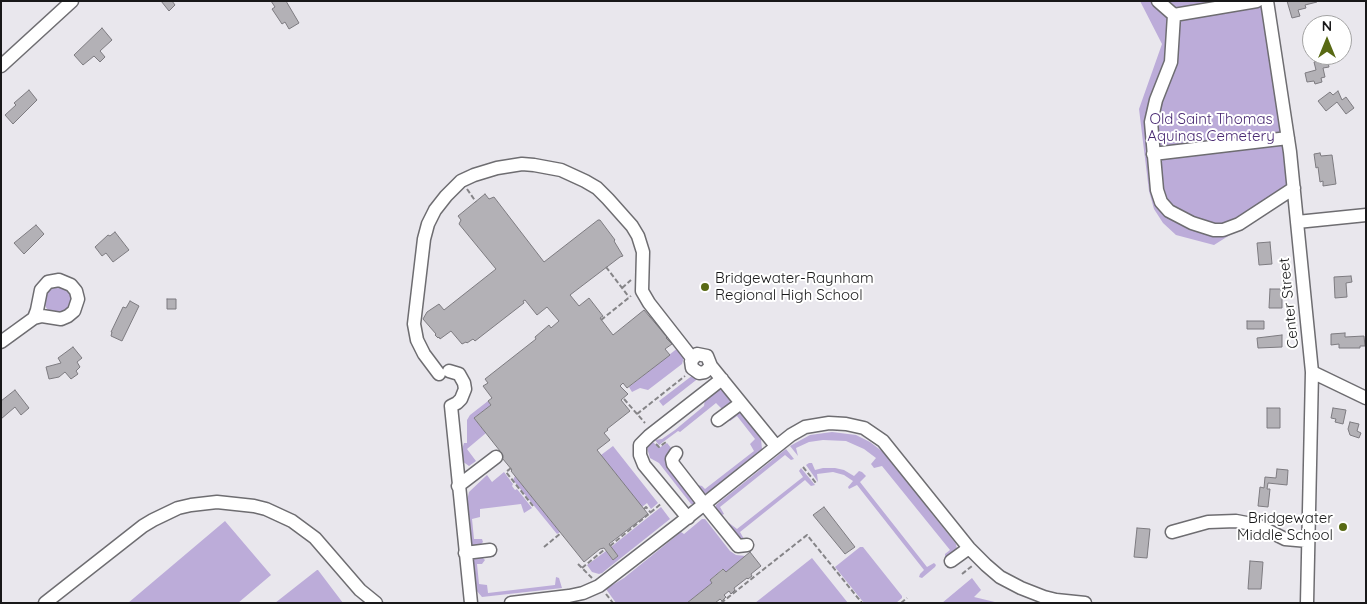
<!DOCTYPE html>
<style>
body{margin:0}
#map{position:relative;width:1367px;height:604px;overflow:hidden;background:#e9e7ed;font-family:Quicksand,sans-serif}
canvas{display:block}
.frame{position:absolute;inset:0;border:2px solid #181819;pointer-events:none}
.north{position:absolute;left:1302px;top:15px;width:50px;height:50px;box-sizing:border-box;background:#fff;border:1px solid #a3a3a3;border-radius:50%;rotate:0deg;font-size:14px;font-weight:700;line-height:20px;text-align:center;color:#181819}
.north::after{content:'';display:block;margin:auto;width:18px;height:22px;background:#586914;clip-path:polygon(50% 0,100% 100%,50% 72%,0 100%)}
</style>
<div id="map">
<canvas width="1367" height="604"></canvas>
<div class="frame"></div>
<div class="north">N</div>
</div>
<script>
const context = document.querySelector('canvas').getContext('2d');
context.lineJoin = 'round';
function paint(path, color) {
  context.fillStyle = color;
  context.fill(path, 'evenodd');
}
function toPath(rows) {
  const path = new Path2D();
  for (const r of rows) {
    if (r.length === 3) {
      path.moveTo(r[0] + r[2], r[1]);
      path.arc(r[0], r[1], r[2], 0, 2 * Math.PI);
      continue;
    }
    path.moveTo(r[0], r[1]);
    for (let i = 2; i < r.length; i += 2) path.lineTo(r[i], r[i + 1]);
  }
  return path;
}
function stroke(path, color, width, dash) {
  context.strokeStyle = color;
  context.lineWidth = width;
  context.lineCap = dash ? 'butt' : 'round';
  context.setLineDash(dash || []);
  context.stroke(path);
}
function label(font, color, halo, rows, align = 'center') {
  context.font = font + ' Quicksand,sans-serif';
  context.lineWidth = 4;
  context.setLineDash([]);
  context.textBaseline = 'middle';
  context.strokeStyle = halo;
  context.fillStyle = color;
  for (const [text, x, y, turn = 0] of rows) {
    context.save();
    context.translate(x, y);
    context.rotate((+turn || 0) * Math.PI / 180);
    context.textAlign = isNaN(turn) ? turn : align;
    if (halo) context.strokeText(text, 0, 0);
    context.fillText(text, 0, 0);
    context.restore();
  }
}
paint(toPath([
 [1140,1,1260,1,1265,20,1271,55,1290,197,1214,245,1176,235,1163,223,1154,209,1149,191,1139,109,1162,44],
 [58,300,14],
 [679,347,685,353,682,364,648,390,640,388,632,392,629,387],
 [693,375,700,377,663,406,659,401],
 [718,389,723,391,730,399,730,404,722,409,716,403,680,432,678,431,659,445,655,440,662,439,675,430,704,406,705,399],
 [488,401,491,405,474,418,486,433,467,449,476,461,469,466,462,461,461,453,464,443,467,443,467,420,470,415],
 [736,413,740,413,761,439,762,449,709,492,704,494,698,485,702,486,705,489,754,451,750,444,755,439,737,416,730,421,729,419],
 [832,432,856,435,870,442,883,452,956,544,957,549,947,558,945,557,945,554,950,550,882,466,874,468,871,464,876,458,864,449,846,441,823,440,809,442,796,448,798,456,790,446,810,435],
 [652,441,659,448,667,443,672,449,667,456,668,467,695,501,694,504,691,504,659,463,650,458,647,448],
 [613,446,658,503,651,509,647,503,642,507,601,455],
 [786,449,794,459,791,460,785,455,720,507,724,514,720,516,716,509,716,505],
 [809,463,812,463,815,470,823,468,835,468,844,470,854,476,859,471,862,472,866,476,860,482,927,567,934,563,936,565,935,567,922,578,919,577,920,574,924,570,857,485,849,489,848,487,853,481,844,475,833,472,817,474,818,482,806,465],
 [801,468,815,485,811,486,805,480,740,532,744,539,741,541,728,524,729,523,737,529,803,477,799,471],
 [504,472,513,484,512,486,515,490,517,489,532,508,524,513,521,504,480,509,480,517,472,519,474,539,482,539,483,542,480,545,473,546,471,544,467,501,469,492,487,475,492,482],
 [515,476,560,532,557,534,513,480],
 [661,507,670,519,602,573,599,574,592,572,587,565,606,551,613,560,618,556,611,547],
 [702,519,705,519,730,551,736,555,746,556,726,572,722,569,710,580,712,583,687,603,616,603,606,589,624,578,681,532,684,534],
 [225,521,271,575,238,603,128,603],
 [860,547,863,547,902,596,902,598,896,603,864,603,835,567],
 [475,557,482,557,485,560,482,564,477,564,479,584,487,585,488,593,555,585,556,577,559,578,562,588,482,597,476,590,473,559],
 [812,558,848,603,755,603],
 [318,570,343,603,275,603,317,570],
 [972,578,981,590,974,597,999,603,942,603]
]), '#bcacd9');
const building = toPath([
 [161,1,172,1,175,5,169,11,161,1],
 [271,1,286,1,299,23,289,29,285,22,282,24,272,9,275,7,271,1],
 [1287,1,1316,1,1317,2,1305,5,1306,8,1298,10,1300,16,1292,18,1287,1],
 [102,28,112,40,100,51,105,57,100,62,94,56,83,65,74,55,102,28],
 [1327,59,1329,67,1323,68,1325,77,1321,78,1322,82,1315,84,1314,81,1307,82,1305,73,1316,70,1314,62,1327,59],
 [29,90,37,100,13,124,5,115,16,105,14,103,29,90],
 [1338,91,1342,100,1346,97,1354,108,1346,114,1337,102,1326,111,1318,101,1330,92,1333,95,1338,91],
 [1320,153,1321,156,1332,155,1336,184,1323,186,1323,181,1320,182,1318,167,1316,168,1314,154,1320,153],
 [485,194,489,199,494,197,544,262,598,220,600,220,615,240,614,241,623,256,620,257,570,295,579,306,589,298,603,316,600,318,613,335,644,310,667,337,666,338,672,344,665,349,670,355,627,388,623,383,620,386,628,394,621,400,630,411,607,429,608,430,604,433,610,440,597,450,648,514,609,544,618,556,613,560,604,548,600,549,584,562,511,471,512,470,498,453,500,451,474,418,491,405,488,401,492,398,483,386,488,383,485,379,536,339,535,337,549,325,551,328,559,321,547,307,537,315,525,300,523,301,524,303,475,341,473,339,467,343,466,342,462,344,451,331,440,339,439,337,438,338,435,335,436,334,423,319,427,312,439,304,444,310,496,269,459,224,461,220,458,216,485,194],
 [36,225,44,234,24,254,14,243,36,225],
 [115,232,129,250,113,262,106,253,102,256,95,247,108,235,110,236,115,232],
 [1270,242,1272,264,1259,265,1257,243,1270,242],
 [1351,276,1352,282,1346,283,1347,297,1335,298,1334,277,1351,276],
 [1270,289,1282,289,1282,308,1269,308,1270,289],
 [167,299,176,299,176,309,167,309,167,299],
 [130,301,139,306,122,341,111,336,112,332,111,332,123,307,126,308,130,301],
 [1247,321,1264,321,1264,329,1247,329,1247,321],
 [1345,333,1345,337,1364,336,1365,346,1360,346,1360,348,1339,348,1339,344,1331,345,1331,334,1345,333],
 [1282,335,1282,347,1258,348,1257,338,1282,335],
 [73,347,82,358,77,362,80,367,76,371,78,374,71,379,65,372,59,377,49,379,46,367,61,363,58,358,73,347],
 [15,390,29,408,21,415,15,407,1,419,1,401,15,390],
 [1267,408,1280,408,1280,428,1267,428,1267,408],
 [1333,408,1346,410,1343,424,1335,422,1336,419,1331,418,1333,408],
 [1350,422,1359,424,1357,431,1361,433,1359,438,1350,435,1348,429,1350,422],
 [1277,469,1288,470,1287,485,1268,483,1267,489,1270,489,1268,507,1258,506,1260,487,1264,488,1265,477,1276,478,1277,469],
 [824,507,855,547,845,554,813,515,824,507],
 [1137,528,1150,529,1147,558,1134,557,1137,528],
 [750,552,761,566,751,574,752,576,748,579,747,578,734,588,735,590,731,594,729,591,724,595,726,597,722,601,720,599,715,603,687,603,712,583,710,580,723,569,726,572,750,552],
 [1250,561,1263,562,1261,589,1248,589,1250,561]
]);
paint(building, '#b3b1b6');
stroke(building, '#7d7b80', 1);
const minor = toPath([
 [1158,1,1174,15,1171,62,1156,100,1151,122,1157,190,1161,202,1169,211,1192,223,1214,230,1223,230,1239,224,1294,188],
 [1267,1,1290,152,1312,372,1307,603],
 [1174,15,1257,1],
 [1,66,72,1],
 [1153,154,1288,138],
 [1297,222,1366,215],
 [59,280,71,285,76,291,78,299,74,311,68,316,61,319,42,316,34,318,37,310,41,290,48,282,59,280],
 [1,342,34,318],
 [711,366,705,372,699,373,692,368,691,361,697,354,707,356,711,366,776,446],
 [449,371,459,374,464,383,465,389,461,399,457,403,451,406,471,603],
 [1312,372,1366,398],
 [439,374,424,354,417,340,414,324,424,239,428,224,435,210,446,196,461,181,474,175,497,168,522,164,534,165,561,170,585,181,597,188,608,199,632,226,638,236,643,252,642,291,649,303,692,358],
 [718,420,741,403],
 [676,453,672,459,673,464,704,504,738,546,747,545],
 [458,486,496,457],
 [688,518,644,465,640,455,640,445,649,436,722,379],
 [1172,532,1208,522,1236,521,1257,525,1285,539,1308,541],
 [465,553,490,550],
 [951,561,969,548],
 [45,603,143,526,153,520,178,508,191,505,217,502,254,506,266,509,292,521,315,538,360,590,376,603],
 [511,603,569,596,583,593,599,586,678,525,791,435,805,427,829,423,846,424,864,428,883,441,969,548,986,565,1000,577,1021,588,1044,597,1056,600,1085,603]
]);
stroke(minor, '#6e6d71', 15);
stroke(toPath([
 [467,189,476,202],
 [606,267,629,297],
 [622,288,631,280],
 [601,320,631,296],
 [624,399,645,423],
 [637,414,685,376],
 [656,444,659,447,666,442],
 [803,467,816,483],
 [511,468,506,472,533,506],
 [644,509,646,507,651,513],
 [610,546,662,503],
 [544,547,561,533],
 [578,564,592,578],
 [582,568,605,549],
 [962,574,972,566],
 [606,594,613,603],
 [721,603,807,535,862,603],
 [901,603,907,598]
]), '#858487', 2, [5, 2.5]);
stroke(minor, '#fff', 12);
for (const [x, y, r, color] of [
 [705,287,5,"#586914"],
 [1343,527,5,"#586914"]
]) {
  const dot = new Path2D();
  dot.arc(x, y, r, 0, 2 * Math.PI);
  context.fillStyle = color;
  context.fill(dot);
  stroke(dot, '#fff', 2);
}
label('15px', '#492972', '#fff', [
 ["Old Saint Thomas",1211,119],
 ["Aquinas Cemetery",1211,136]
]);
label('15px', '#181819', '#fff', [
 ["Bridgewater-Raynham",715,278],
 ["Regional High School",715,295],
 ["Bridgewater",1333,518,"right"],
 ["Middle School",1333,535,"right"]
], 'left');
label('15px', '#181819', '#fff', [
 ["Center Street",1289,303,-96]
]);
</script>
